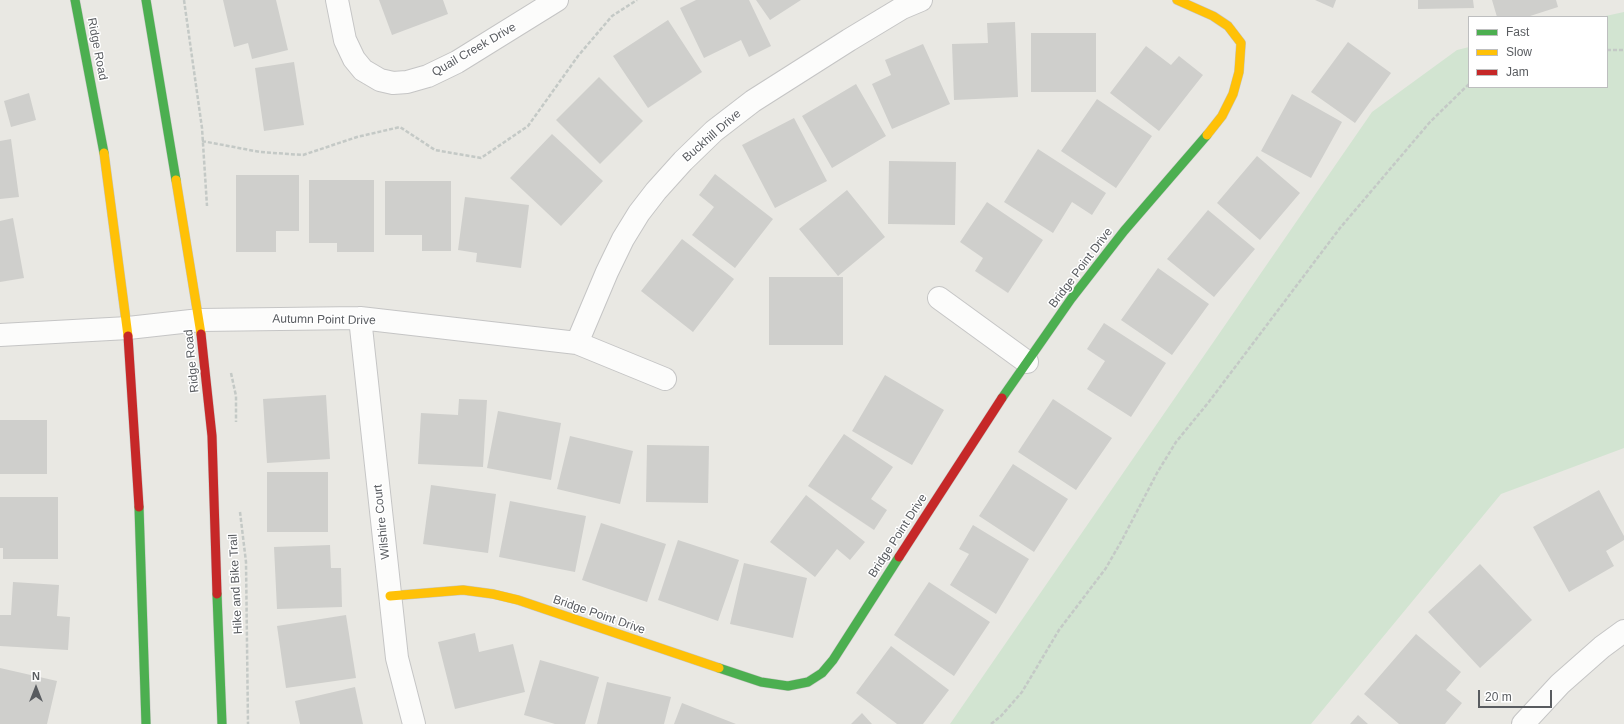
<!DOCTYPE html>
<style>
body{margin:0}
#map{position:relative;width:1624px;height:724px;overflow:hidden;background:#e9e8e3;font-family:Helvetica,sans-serif}
canvas{display:block}
.legend{position:absolute;left:1468px;top:16px;width:140px;height:72px;box-sizing:border-box;background:#fff;border:1px solid #bdbebf;margin:0;padding:5px 7px;list-style:none;font-size:12px;color:#595c60}
.legend li{display:flex;align-items:center;gap:8px;height:20px}
.legend b{width:20px;border:1px solid #bdbebf}
.north{position:absolute;left:16px;top:668px;width:40px;height:40px;-webkit-text-stroke:3px #fff;paint-order:stroke;rotate:0deg;font-size:11px;font-weight:700;line-height:16px;text-align:center;color:#595c60}
.north::after{content:'';display:block;margin:auto;width:14px;height:18px;background:#595c60;clip-path:polygon(50% 0,100% 100%,50% 72%,0 100%)}
.scale{position:absolute;left:1478px;top:690px;width:74px;height:18px;box-sizing:border-box;border:2px solid #595c60;border-top:0;padding-left:5px;font-size:12px;line-height:14px;white-space:nowrap;color:#595c60;-webkit-text-stroke:3px #fff;paint-order:stroke}
</style>
<div id="map">
<canvas width="1624" height="724"></canvas>
<ul class="legend">
<li><b style="height:5px;background:#4caf50"></b>Fast</li>
<li><b style="height:5px;background:#ffc107"></b>Slow</li>
<li><b style="height:5px;background:#c62828"></b>Jam</li>
</ul>
<div class="north">N</div>
<div class="scale">20 m</div>
</div>
<script>
const context = document.querySelector('canvas').getContext('2d');
context.lineJoin = 'round';
function paint(path, color) {
  context.fillStyle = color;
  context.fill(path, 'evenodd');
}
function toPath(rows) {
  const path = new Path2D();
  for (const r of rows) {
    path.moveTo(r[0], r[1]);
    for (let i = 2; i < r.length; i += 2) path.lineTo(r[i], r[i + 1]);
  }
  return path;
}
function stroke(path, color, width, dash) {
  context.strokeStyle = color;
  context.lineWidth = width;
  context.lineCap = dash ? 'butt' : 'round';
  context.setLineDash(dash || []);
  context.stroke(path);
}
function label(font, color, halo, rows, align = 'center') {
  context.font = font + ' Helvetica,sans-serif';
  context.lineWidth = 3;
  context.setLineDash([]);
  context.textBaseline = 'middle';
  context.strokeStyle = halo;
  context.fillStyle = color;
  for (const [text, x, y, turn = 0] of rows) {
    context.save();
    context.translate(x, y);
    context.rotate((+turn || 0) * Math.PI / 180);
    context.textAlign = isNaN(turn) ? turn : align;
    if (halo) context.strokeText(text, 0, 0);
    context.fillText(text, 0, 0);
    context.restore();
  }
}
paint(toPath([
 [1624,12,1624,448,1501,494,1311,724,950,724,1372,112,1457,50,1469,47,1469,87,1607,87,1607,17,1601,17]
]), '#d2e4d1');
paint(toPath([
 [223,0,276,0,288,50,252,59,248,43,234,47],
 [379,0,443,0,448,14,392,35],
 [696,0,749,0,771,46,749,57,741,40,704,58,680,8],
 [756,0,801,0,770,20],
 [1315,0,1336,0,1333,8],
 [1418,0,1473,0,1474,8,1418,9],
 [1492,0,1556,0,1558,7,1527,17,1497,17],
 [668,20,702,72,648,108,613,56],
 [1015,22,1018,97,954,100,952,44,988,43,987,23],
 [1031,33,1096,33,1096,92,1031,92],
 [1348,42,1391,73,1355,123,1311,92],
 [923,44,950,104,892,129,872,84,891,75,885,60],
 [1146,46,1171,65,1179,56,1203,75,1159,131,1110,93],
 [294,62,304,125,264,131,255,68],
 [599,77,643,121,600,164,556,120],
 [856,84,886,136,832,168,802,116],
 [29,93,36,120,11,127,4,101],
 [1292,94,1342,122,1311,178,1261,151],
 [1097,99,1152,136,1116,188,1061,151],
 [794,118,827,181,775,208,742,145],
 [552,134,603,181,561,226,510,178],
 [11,139,19,197,0,199,0,141],
 [1038,149,1106,193,1092,215,1072,202,1053,233,1004,202],
 [1257,156,1300,193,1260,240,1217,203],
 [889,161,956,162,955,225,888,224],
 [715,174,773,219,735,268,692,235,714,207,699,195],
 [236,175,299,175,299,231,276,231,276,252,236,252],
 [309,180,374,180,374,252,337,252,337,243,309,243],
 [385,181,451,181,451,251,422,251,422,235,385,235],
 [847,190,885,237,838,276,799,229],
 [465,197,529,205,521,268,476,262,477,253,458,250],
 [987,202,1043,240,1008,293,975,271,983,258,960,242],
 [1208,210,1255,249,1214,297,1167,259],
 [13,218,24,278,0,282,0,221],
 [682,239,734,279,693,332,641,291],
 [1158,268,1209,304,1172,355,1121,320],
 [769,277,843,277,843,345,769,345],
 [1104,323,1166,363,1131,417,1087,389,1105,361,1087,349],
 [885,375,944,410,912,465,852,431],
 [326,395,330,459,267,463,263,399],
 [459,399,487,400,483,467,418,464,421,413,458,415],
 [1053,399,1112,438,1076,490,1018,452],
 [498,411,561,423,551,480,487,468],
 [0,420,47,420,47,474,0,474],
 [844,434,893,467,871,499,887,510,874,530,808,486],
 [570,436,633,451,620,504,557,489],
 [647,445,709,446,708,503,646,502],
 [1013,464,1068,499,1034,552,979,516],
 [267,472,328,472,328,532,267,532],
 [431,485,496,494,488,553,423,544],
 [1599,490,1624,536,1624,540,1606,551,1614,566,1569,592,1533,527],
 [806,495,865,542,850,560,837,549,815,577,770,542],
 [0,497,58,497,58,559,3,559,3,548,0,548],
 [510,501,586,516,575,572,499,557],
 [601,523,666,544,647,602,582,580],
 [973,525,1029,559,996,614,950,585,969,554,959,549],
 [678,540,739,560,718,621,658,600],
 [330,545,331,568,341,568,342,607,277,609,274,547],
 [744,563,807,578,793,638,730,624],
 [1480,564,1532,620,1480,668,1428,612],
 [13,582,59,585,57,616,70,617,68,650,0,646,0,615,11,615],
 [929,582,990,622,954,676,894,635],
 [346,615,356,678,286,688,277,626],
 [475,633,479,652,513,644,525,692,455,709,438,642],
 [1416,634,1461,672,1446,690,1462,703,1445,724,1399,724,1364,694],
 [891,646,949,690,923,724,897,724,856,693],
 [540,660,599,677,585,724,555,724,524,715],
 [0,668,57,681,47,724,0,724],
 [607,682,671,697,664,724,597,724],
 [355,687,363,724,300,724,295,701],
 [682,703,736,724,674,724],
 [862,713,872,724,851,724],
 [1358,715,1368,724,1350,724]
]), '#cfcfcc');
const street = toPath([
 [337,0,345,40,354,59,363,70,380,80,393,83,407,82,428,76,457,62,557,0],
 [939,298,1027,362],
 [360,318,397,658,414,724],
 [0,335,128,328,200,320,360,318,577,343,665,379],
 [577,343,607,272,623,239,639,213,656,191,683,161,714,131,753,101,849,40,902,8,921,0],
 [1523,724,1560,684,1602,647,1624,631]
]);
const fast = toPath([
 [75,0,104,153],
 [146,0,176,180],
 [1002,398,1071,299,1124,231,1207,135],
 [139,507,146,724],
 [217,594,222,724],
 [719,668,761,682,788,686,808,682,822,673,833,660,899,557]
]);
const slow = toPath([
 [1177,0,1213,16,1228,26,1241,43,1239,72,1233,94,1222,116,1207,135],
 [104,153,128,336],
 [176,180,201,334],
 [390,596,463,590,493,594,518,600,719,668]
]);
const jam = toPath([
 [201,334,212,436,217,594],
 [128,336,139,507],
 [899,557,1002,398]
]);
stroke(street, '#c5c5c5', 24);
stroke(fast, '#c5c5c3', 10);
stroke(slow, '#c5c5c3', 10);
stroke(jam, '#c5c5c3', 10);
stroke(toPath([
 [184,0,202,128,207,206],
 [1607,50,1624,50],
 [202,141,260,152,303,155,357,137,400,127,435,150,481,158,528,126,578,56,612,16,637,0],
 [231,373,236,396,236,422],
 [240,512,246,562,248,724],
 [991,724,1001,716,1022,692,1059,630,1106,568,1122,540,1157,473,1176,442,1208,403,1340,228,1430,122,1469,84]
]), '#c4c9c6', 2.5, [4, 2]);
stroke(street, '#fcfcfb', 22);
stroke(fast, '#4caf50', 9);
stroke(slow, '#ffc107', 9);
stroke(jam, '#c62828', 9);
label('12px', '#595c60', '#fff', [
 ["Ridge Road",97,49,79],
 ["Quail Creek Drive",474,50,-30],
 ["Buckhill Drive",712,136,-41],
 ["Bridge Point Drive",1081,268,-53],
 ["Autumn Point Drive",324,320,1],
 ["Ridge Road",192,361,-96],
 ["Wilshire Court",382,522,-96],
 ["Bridge Point Drive",898,536,-57],
 ["Hike and Bike Trail",236,584,-93],
 ["Bridge Point Drive",599,615,19]
]);
</script>
